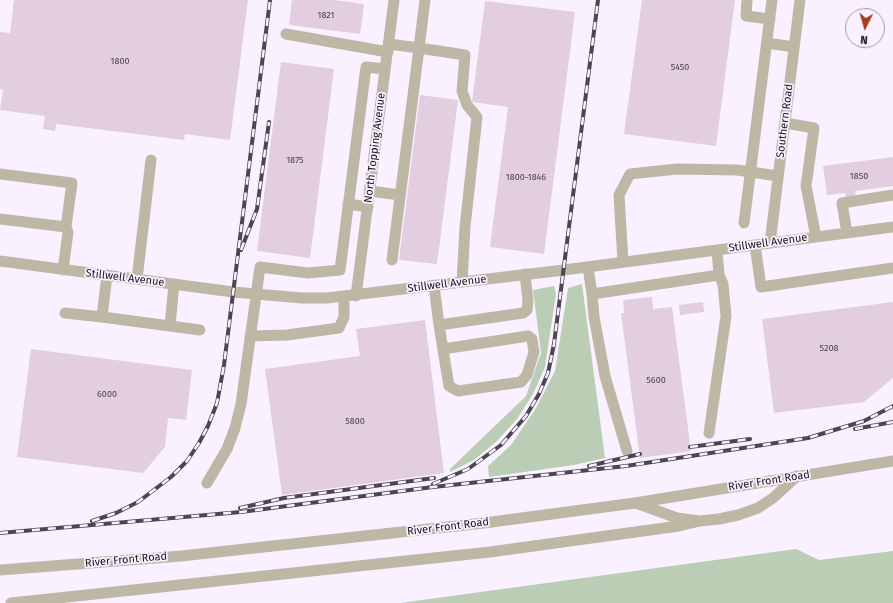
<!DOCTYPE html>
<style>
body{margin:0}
#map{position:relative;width:893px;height:603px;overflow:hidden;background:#f9f1ff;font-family:"Fira Sans",sans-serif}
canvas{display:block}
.north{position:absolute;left:845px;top:8px;width:40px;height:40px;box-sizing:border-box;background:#f9f1ff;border:1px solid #9f99a4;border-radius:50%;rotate:185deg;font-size:11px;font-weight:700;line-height:16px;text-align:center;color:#19141c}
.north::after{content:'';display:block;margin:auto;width:14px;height:18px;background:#a53e1c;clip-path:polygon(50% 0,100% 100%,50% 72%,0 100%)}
</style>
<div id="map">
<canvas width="893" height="603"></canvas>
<div class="north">N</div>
</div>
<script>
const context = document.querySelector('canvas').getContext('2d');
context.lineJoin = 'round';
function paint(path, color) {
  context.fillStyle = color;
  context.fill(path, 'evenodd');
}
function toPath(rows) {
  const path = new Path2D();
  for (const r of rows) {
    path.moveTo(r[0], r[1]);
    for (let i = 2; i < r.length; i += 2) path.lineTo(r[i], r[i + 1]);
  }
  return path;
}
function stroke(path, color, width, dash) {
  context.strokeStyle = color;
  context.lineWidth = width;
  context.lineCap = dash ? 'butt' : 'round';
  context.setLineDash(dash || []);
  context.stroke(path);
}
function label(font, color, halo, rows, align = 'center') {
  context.font = font + ' "Fira Sans",sans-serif';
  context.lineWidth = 3.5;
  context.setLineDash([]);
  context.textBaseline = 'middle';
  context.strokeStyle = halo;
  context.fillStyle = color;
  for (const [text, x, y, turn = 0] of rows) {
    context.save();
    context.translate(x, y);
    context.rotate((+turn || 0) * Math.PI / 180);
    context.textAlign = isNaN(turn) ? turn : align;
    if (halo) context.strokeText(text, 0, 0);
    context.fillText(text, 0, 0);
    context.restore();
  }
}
paint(toPath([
 [582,284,605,458,574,465,489,477,488,466,511,445,536,408,555,371,568,288],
 [554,286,556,294,545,367,533,394,517,419,497,441,474,460,450,472,450,469,526,396,541,353,533,290],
 [796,549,819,560,893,551,893,603,400,603]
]), '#bbceb5');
paint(toPath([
 [14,0,248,0,230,140,185,134,184,140,56,124,55,131,43,129,45,116,0,110,3,90,0,89,0,32,10,33],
 [292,0,334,0,364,4,360,34,289,25],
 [642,0,735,0,716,146,624,134],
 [485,1,575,12,544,254,490,247,508,107,472,102],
 [281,62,334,69,310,258,257,251],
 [420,95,458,100,437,264,399,260],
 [893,157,893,186,855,191,856,197,846,198,845,193,827,195,823,166],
 [652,297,653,309,672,307,691,451,640,458,621,313,624,313,623,300],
 [703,302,704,312,680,315,679,305],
 [893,302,893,378,864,402,774,413,762,319],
 [425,320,444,473,282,495,265,369,360,356,356,329],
 [31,349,192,370,186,420,168,418,165,447,143,473,17,457]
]), '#e3cde0');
stroke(toPath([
 [425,0,419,48,465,55,462,91,467,105,477,117,465,227,462,282],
 [747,0,746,16,770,19],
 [286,34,388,52],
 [767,43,794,47],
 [389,44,419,48,392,260],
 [785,123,814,128,806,186,816,237],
 [0,174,72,183,66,227],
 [370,191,400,195],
 [348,204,368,207],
 [0,219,66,227,68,232,63,270],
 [744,223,772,0],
 [847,233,842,203,893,195],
 [770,243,800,0],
 [755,245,761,287,893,268],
 [0,261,233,292,302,298,327,298,564,270,893,227],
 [623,262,619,195,630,174,677,169,737,170,778,176],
 [588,267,592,294,719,275,717,250],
 [107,275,102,317,170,326,174,284],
 [137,279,151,160],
 [434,286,439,325,523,313,527,310,528,301,525,274],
 [592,294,594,317,605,376,627,451],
 [356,296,394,0],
 [65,313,102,317],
 [439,325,446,368,449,386,458,391,521,382,527,375,534,352,532,339,528,336,443,349],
 [170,326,200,330],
 [250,336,287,335,339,328,344,317,344,297],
 [709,433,726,316,723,284,719,275],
 [207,483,227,449,235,428,241,404,260,267,308,273,340,270,366,67,385,69],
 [636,503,677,518,700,521,719,519,738,515,758,508,773,498,797,476],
 [0,570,181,556,484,523,635,503,893,461],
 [11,603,490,552,679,526,700,521]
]), '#bfb7a6', 11);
const rail = toPath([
 [241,250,257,209,269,122],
 [855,429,893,422],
 [690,447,750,439],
 [589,466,640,454],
 [433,484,468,469,501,445,526,416,539,394,548,373,554,344,598,0],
 [240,508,284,498,434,478],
 [92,521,116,513,138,502,171,477,187,461,199,443,208,426,217,403,224,365,270,0],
 [0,533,241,512,433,487,626,466,808,438,864,421,893,406]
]);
stroke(rail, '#4c4650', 4);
stroke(rail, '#f9f1ff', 2.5, [8]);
label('9px', '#4c424d', null, [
 ["1821",326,15],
 ["1800",120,61],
 ["5450",680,67],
 ["1875",295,160],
 ["1850",859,176],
 ["1800-1846",526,177],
 ["5208",829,348],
 ["5600",656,380],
 ["6000",107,394],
 ["5800",355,421]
]);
label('11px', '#19141c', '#f9f1ff', [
 ["Southern Road",785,121,-83],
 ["North Topping Avenue",375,148,-83],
 ["Stillwell Avenue",768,243,-8],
 ["Stillwell Avenue",125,278,7],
 ["Stillwell Avenue",447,284,-7],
 ["River Front Road",769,481,-9],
 ["River Front Road",448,527,-7],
 ["River Front Road",126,560,-5]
]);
</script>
